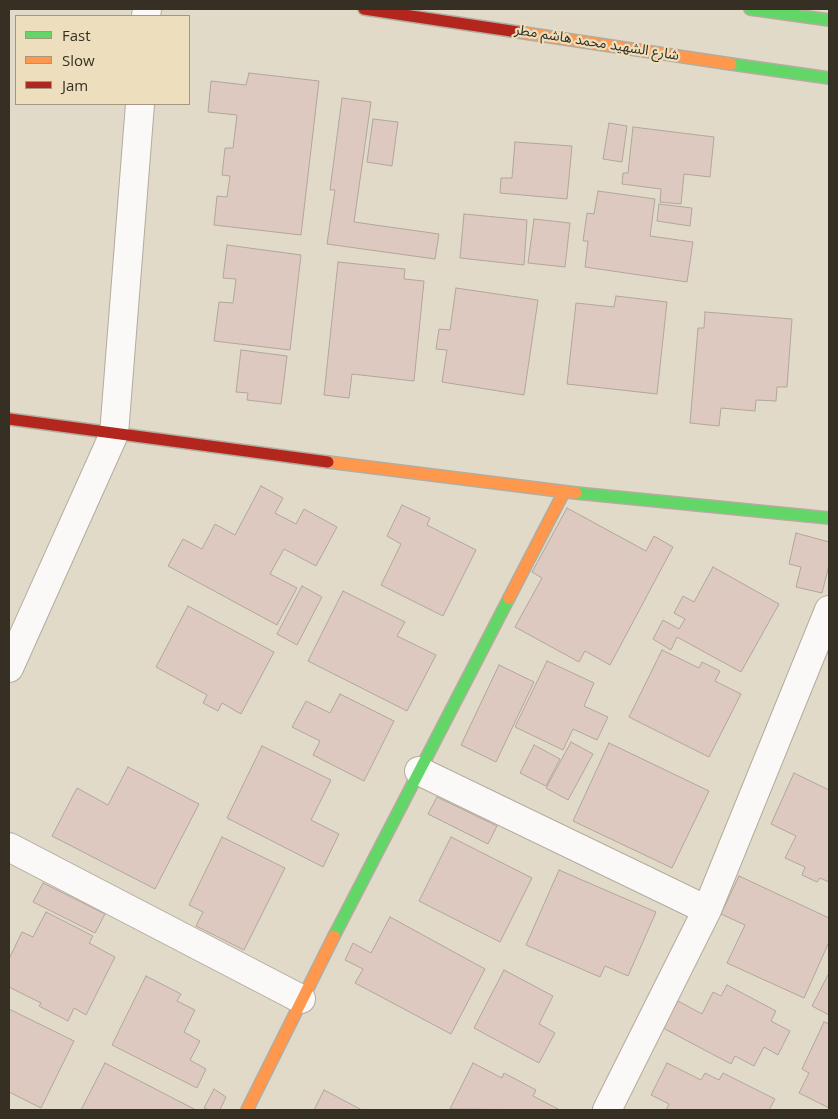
<!DOCTYPE html>
<meta charset="utf-8">
<style>
body{margin:0}
#map{position:relative;width:838px;height:1119px;overflow:hidden;background:#e2dac8;font-family:"Open Sans",sans-serif}
canvas{display:block}
.frame{position:absolute;inset:0;border:10px solid #353023;pointer-events:none}
.legend{position:absolute;left:15px;top:15px;width:175px;height:90px;box-sizing:border-box;background:#eddebd;border:1px solid #a3987f;margin:0;padding:6px 9px;list-style:none;font-size:15px;color:#353023}
.legend li{display:flex;align-items:center;gap:10px;height:25px}
.legend b{width:25px;border:1px solid #a3987f}
</style>
<div id="map">
<canvas width="838" height="1119"></canvas>
<div class="frame"></div>
<ul class="legend">
<li><b style="height:6px;background:#63d668"></b>Fast</li>
<li><b style="height:6px;background:#ff974d"></b>Slow</li>
<li><b style="height:6px;background:#b3261e"></b>Jam</li>
</ul>
</div>
<script>
const context = document.querySelector('canvas').getContext('2d');
context.lineJoin = 'round';
function paint(path, color) {
  context.fillStyle = color;
  context.fill(path, 'evenodd');
}
function toPath(rows) {
  const path = new Path2D();
  for (const r of rows) {
    path.moveTo(r[0], r[1]);
    for (let i = 2; i < r.length; i += 2) path.lineTo(r[i], r[i + 1]);
  }
  return path;
}
function stroke(path, color, width, dash) {
  context.strokeStyle = color;
  context.lineWidth = width;
  context.lineCap = dash ? 'butt' : 'round';
  context.setLineDash(dash || []);
  context.stroke(path);
}
function label(font, color, halo, rows, align = 'center') {
  context.font = font + ' "Open Sans","Noto Sans Arabic",sans-serif';
  context.lineWidth = 4.5;
  context.setLineDash([]);
  context.textBaseline = 'middle';
  context.strokeStyle = halo;
  context.fillStyle = color;
  for (const [text, x, y, turn = 0] of rows) {
    context.save();
    context.translate(x, y);
    context.rotate((+turn || 0) * Math.PI / 180);
    context.textAlign = isNaN(turn) ? turn : align;
    if (halo) context.strokeText(text, 0, 0);
    context.fillText(text, 0, 0);
    context.restore();
  }
}
const building = toPath([
 [249,73,319,81,301,235,214,225,217,196,227,197,230,176,222,175,225,148,233,148,237,115,208,112,211,81,246,85,249,73],
 [342,98,371,102,354,222,439,234,435,259,327,244,335,190,330,190,342,98],
 [373,119,398,122,392,166,367,162,373,119],
 [609,123,627,126,622,162,603,159,609,123],
 [633,127,714,137,710,177,684,174,681,204,660,202,661,189,622,184,623,173,628,173,633,127],
 [515,142,572,146,567,199,500,193,501,178,512,178,515,142],
 [598,191,655,199,650,236,693,242,687,282,585,267,588,241,583,241,587,213,594,214,598,191],
 [659,204,692,208,690,226,657,221,659,204],
 [464,214,527,220,524,265,460,258,464,214],
 [534,219,570,223,565,267,528,263,534,219],
 [227,245,301,255,290,350,214,341,219,302,233,303,236,279,223,278,227,245],
 [338,262,405,269,404,279,424,281,414,381,352,374,349,398,324,395,338,262],
 [456,288,538,300,524,395,442,382,447,350,436,349,439,329,450,330,456,288],
 [616,296,667,302,657,394,567,384,576,303,614,307,616,296],
 [705,312,792,319,787,387,777,387,776,401,756,400,755,411,721,408,719,426,690,423,698,328,704,328,705,312],
 [241,350,287,356,281,404,247,400,248,393,236,392,241,350],
 [261,486,283,498,275,513,296,524,304,509,337,527,316,566,284,549,270,574,297,588,277,625,168,566,183,539,202,549,215,524,235,535,261,486],
 [402,505,430,518,427,525,476,550,443,616,381,585,401,544,387,536,402,505],
 [567,508,646,551,654,536,673,547,610,665,585,651,579,662,515,627,542,578,532,572,567,508],
 [796,533,829,542,829,565,822,593,796,587,801,567,789,564,796,533],
 [713,567,779,604,741,672,677,637,671,650,653,639,663,620,679,629,685,619,674,613,683,596,694,602,713,567],
 [302,586,322,597,297,645,277,634,302,586],
 [343,591,405,622,397,636,436,655,407,711,308,661,343,591],
 [188,606,274,652,241,714,222,703,218,711,203,703,207,695,156,667,188,606],
 [662,650,699,668,702,662,720,671,715,681,741,694,709,757,629,717,662,650],
 [547,661,594,683,584,706,608,717,597,740,573,729,563,750,515,727,547,661],
 [499,665,534,682,496,762,461,745,499,665],
 [340,694,394,721,364,781,313,755,320,741,292,727,306,701,330,713,340,694],
 [571,742,593,754,568,800,546,788,571,742],
 [609,743,709,791,672,868,573,821,609,743],
 [534,745,560,759,546,786,520,773,534,745],
 [262,746,331,780,311,820,339,834,323,867,227,818,262,746],
 [128,767,199,804,155,889,52,836,77,788,108,805,128,767],
 [794,773,829,790,829,882,820,878,817,882,802,875,805,867,785,858,796,836,771,824,794,773],
 [437,797,497,826,488,844,428,814,437,797],
 [222,837,285,868,244,950,196,926,203,912,189,905,222,837],
 [451,837,532,878,500,942,419,901,451,837],
 [559,870,656,912,628,976,605,966,600,977,526,945,559,870],
 [739,876,829,918,829,942,804,998,727,963,745,925,721,914,739,876],
 [43,883,105,914,95,933,33,902,43,883],
 [46,912,93,936,89,943,115,957,86,1015,74,1008,68,1021,39,1006,41,1003,9,987,9,959,22,932,33,937,46,912],
 [390,917,485,969,451,1034,355,983,363,969,345,960,353,943,371,953,390,917],
 [504,970,553,996,539,1024,555,1033,539,1063,474,1028,504,970],
 [829,973,829,1015,812,1006,829,973],
 [146,976,181,994,177,1001,195,1010,184,1032,200,1041,190,1060,206,1069,197,1088,112,1045,146,976],
 [727,985,776,1011,771,1021,790,1031,778,1055,764,1047,754,1066,735,1056,731,1064,663,1028,678,1001,702,1014,713,992,721,996,727,985],
 [9,1009,74,1041,41,1108,9,1092,9,1009],
 [824,1022,829,1024,829,1108,799,1093,809,1073,802,1069,824,1022],
 [105,1063,196,1110,81,1110,105,1063],
 [473,1063,502,1078,504,1073,536,1090,533,1096,560,1110,450,1109,473,1063],
 [667,1063,701,1080,705,1073,719,1080,723,1073,775,1099,769,1110,666,1110,669,1104,651,1095,667,1063],
 [214,1089,226,1097,220,1110,209,1110,204,1108,214,1089],
 [324,1090,362,1110,314,1110,324,1090]
]);
paint(building, '#ddc9c0');
stroke(building, '#b0a69d', 1);
const street = toPath([
 [146,16,147,9],
 [9,668,114,434,140,104],
 [419,771,707,910],
 [9,847,301,999],
 [607,1110,707,910,829,610]
]);
const fast = toPath([
 [750,9,829,20],
 [731,64,829,78],
 [576,493,829,518],
 [334,936,509,598]
]);
const slow = toPath([
 [518,32,731,64],
 [328,462,576,493],
 [509,598,564,492],
 [247,1110,334,936]
]);
const jam = toPath([
 [364,9,518,32],
 [9,419,328,462]
]);
stroke(street, '#b3ac9f', 30);
stroke(fast, '#b3ac9f', 14);
stroke(slow, '#b3ac9f', 14);
stroke(jam, '#b3ac9f', 14);
stroke(street, '#fbf9f7', 28);
stroke(fast, '#63d668', 11);
stroke(slow, '#ff974d', 11);
stroke(jam, '#b3261e', 11);
label('14px', '#353023', '#eddebd', [
 ["شارع الشهيد محمد هاشم مطر",597,43,9]
]);
</script>
